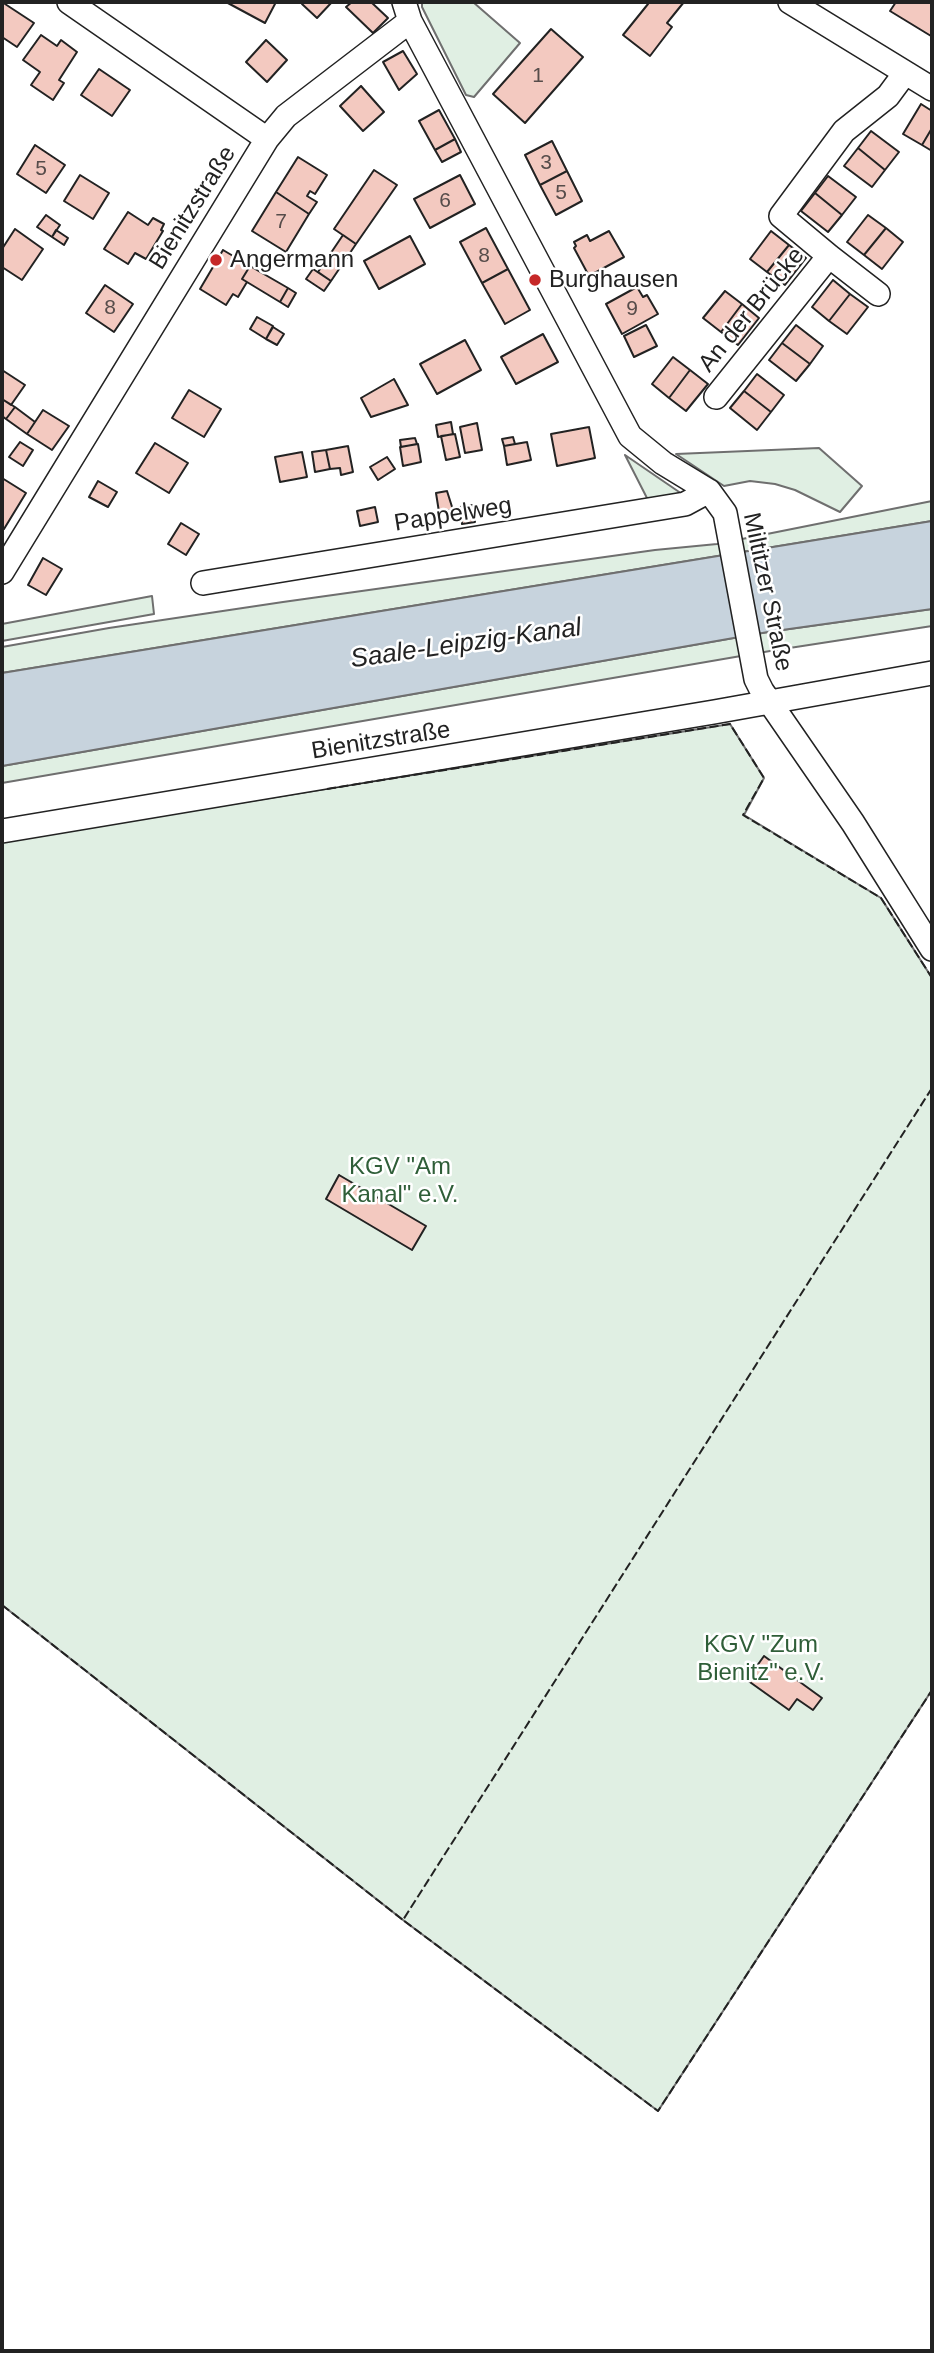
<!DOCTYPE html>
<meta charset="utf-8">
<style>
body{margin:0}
#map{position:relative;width:934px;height:2353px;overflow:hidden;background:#fff;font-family:Helvetica,sans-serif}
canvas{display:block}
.frame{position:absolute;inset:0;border:4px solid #222;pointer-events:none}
</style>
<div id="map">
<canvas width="934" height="2353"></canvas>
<div class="frame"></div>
</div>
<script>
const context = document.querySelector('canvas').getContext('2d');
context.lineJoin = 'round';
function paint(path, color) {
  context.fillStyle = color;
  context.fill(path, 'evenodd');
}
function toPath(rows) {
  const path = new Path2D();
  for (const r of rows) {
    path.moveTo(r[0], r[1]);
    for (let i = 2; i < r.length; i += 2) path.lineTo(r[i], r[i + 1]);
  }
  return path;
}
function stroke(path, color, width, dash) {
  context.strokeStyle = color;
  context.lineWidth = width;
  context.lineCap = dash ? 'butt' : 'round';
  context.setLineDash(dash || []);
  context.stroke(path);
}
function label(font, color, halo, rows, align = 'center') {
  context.font = font + ' Helvetica,sans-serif';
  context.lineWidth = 5;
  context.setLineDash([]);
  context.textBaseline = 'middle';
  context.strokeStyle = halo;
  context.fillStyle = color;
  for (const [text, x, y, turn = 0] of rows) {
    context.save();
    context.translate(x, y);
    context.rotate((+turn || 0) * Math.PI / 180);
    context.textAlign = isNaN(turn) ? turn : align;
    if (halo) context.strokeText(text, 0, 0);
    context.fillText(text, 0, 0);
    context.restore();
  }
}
const green = toPath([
 [422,2,473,2,520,43,474,97,466,95,422,7,422,2],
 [819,448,862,486,840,512,795,490,775,484,750,481,724,486,676,454,819,448],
 [625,455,685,496,649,502,625,455],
 [932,501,932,521,2,673,2,647,109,628,283,602,655,550,717,544,932,501],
 [152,596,154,614,2,641,2,624,152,596],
 [932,609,932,626,770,651,2,783,2,766,768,632,932,609],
 [730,724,764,778,744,815,881,898,932,978,932,1690,658,2111,403,1920,2,1605,2,841,730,724]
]);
paint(green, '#e0efe3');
stroke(green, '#6f6f6f', 2);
const water = toPath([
 [932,521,932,609,768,632,2,766,2,673,932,521]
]);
paint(water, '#c7d3dd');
stroke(water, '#6f6f6f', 2);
const building = toPath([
 [2,2,34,23,17,47,2,37,2,2],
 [226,2,276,2,265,23,226,2],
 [304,2,332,2,317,18,302,4,304,2],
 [352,2,371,2,388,18,373,33,346,7,352,2],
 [645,2,684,2,667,23,672,27,650,56,623,35,648,4,645,2],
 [896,2,932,2,931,36,890,11,896,2],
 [551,29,583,57,525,123,493,94,551,29],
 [41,35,57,46,61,40,77,52,59,80,64,83,53,100,31,85,40,72,23,60,41,35],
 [266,40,287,60,267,82,246,62,266,40],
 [403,51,417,74,399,90,383,62,403,51],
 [99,69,130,90,112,116,81,95,99,69],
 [361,86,384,112,363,131,340,106,361,86],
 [921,104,932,111,932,128,922,145,903,134,921,104],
 [439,110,455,139,435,150,419,121,439,110],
 [932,128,932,151,922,145,932,128],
 [871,131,899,152,885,170,858,148,871,131],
 [455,139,461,152,442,162,435,150,455,139],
 [552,141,567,171,540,185,525,155,552,141],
 [35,145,65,165,46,193,17,174,35,145],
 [858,148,885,170,872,187,844,166,858,148],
 [298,157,327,175,315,194,310,191,307,196,317,202,309,214,276,192,298,157],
 [374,170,397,185,356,244,334,229,374,170],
 [567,171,582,201,556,215,540,185,567,171],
 [80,175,109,193,93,219,64,201,80,175],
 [460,175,475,204,430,228,414,199,460,175],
 [828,176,856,197,842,215,815,193,828,176],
 [276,192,309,214,286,252,252,231,276,192],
 [815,193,842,215,828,232,801,211,815,193],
 [128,212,148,225,153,218,164,224,161,230,163,231,146,259,135,253,128,264,104,249,128,212],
 [46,215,60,225,52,237,37,227,46,215],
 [868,215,886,228,864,255,847,242,868,215],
 [486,228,508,269,482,283,460,242,486,228],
 [886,228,903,242,882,269,864,255,886,228],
 [15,229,43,249,22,280,2,267,2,249,15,229],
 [56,230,68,238,64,245,52,237,56,230],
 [609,231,624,257,589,276,574,248,576,246,574,242,587,235,590,241,609,231],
 [771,231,789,245,767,272,750,259,771,231],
 [343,235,356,244,331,281,318,272,343,235],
 [410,236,425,264,379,289,364,261,410,236],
 [789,245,806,258,785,285,767,272,789,245],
 [223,250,250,266,242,279,247,282,238,297,233,294,226,305,200,289,223,250],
 [250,266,288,288,280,302,242,279,250,266],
 [313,269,331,281,324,291,306,279,313,269],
 [508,269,530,310,505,324,482,283,508,269],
 [833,280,850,294,829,321,812,307,833,280],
 [105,285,133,304,114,332,86,313,105,285],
 [637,287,643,297,647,295,658,314,622,334,606,304,637,287],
 [288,288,296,293,288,307,280,302,288,288],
 [725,291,742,304,721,332,703,318,725,291],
 [850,294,868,307,847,334,829,321,850,294],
 [742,304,759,318,738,345,721,332,742,304],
 [257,317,273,326,266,339,250,329,257,317],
 [646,325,657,346,634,357,624,336,646,325],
 [796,325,823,346,810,364,782,343,796,325],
 [273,327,284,334,277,345,266,339,273,327],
 [543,334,558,362,516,384,501,357,543,334],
 [465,340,481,370,437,394,420,364,465,340],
 [782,343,810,364,796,381,769,360,782,343],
 [673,357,690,370,669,398,652,384,673,357],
 [2,370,25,385,11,405,2,399,2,370],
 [690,370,708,384,686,411,669,398,690,370],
 [757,374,784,395,771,412,744,391,757,374],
 [394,379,408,405,371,417,361,398,394,379],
 [189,390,221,409,204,437,172,418,189,390],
 [744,391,771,412,757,430,730,408,744,391],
 [2,399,15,407,6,419,2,416,2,399],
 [15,407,35,422,27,434,6,419,15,407],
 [43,410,69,426,52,450,27,434,43,410],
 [451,422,453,434,438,437,436,425,451,422],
 [477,423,482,450,465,453,460,427,477,423],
 [589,427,595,458,557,466,551,434,589,427],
 [455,434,460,457,446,460,441,436,455,434],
 [513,437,515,444,504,446,502,439,513,437],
 [415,438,417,444,401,447,400,440,415,438],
 [20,442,33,450,23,466,9,457,20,442],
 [527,442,531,460,507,465,504,446,527,442],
 [155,443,188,463,169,493,136,473,155,443],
 [418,444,421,462,403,466,400,447,418,444],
 [348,446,353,472,341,475,340,468,330,469,326,450,348,446],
 [326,450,330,469,315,472,312,452,326,450],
 [302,452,307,477,280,482,275,457,302,452],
 [387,457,395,469,378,480,370,467,387,457],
 [2,478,26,493,4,529,2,528,2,478],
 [98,481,117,492,108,507,89,497,98,481],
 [447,491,453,510,439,512,436,493,447,491],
 [472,505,475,522,462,524,460,507,472,505],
 [375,507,378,522,360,526,357,511,375,507],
 [181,523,199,534,186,555,168,544,181,523],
 [43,558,62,569,46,595,28,585,43,558],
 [339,1175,426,1226,412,1250,326,1199,339,1175],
 [764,1656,822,1698,813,1710,797,1699,789,1710,747,1680,764,1656]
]);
paint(building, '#f3c9c0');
stroke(building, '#222', 2);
const minor = toPath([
 [69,2,267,139],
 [404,2,410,21,630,436,663,463,709,491,725,513,756,679,762,691,853,823,932,949],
 [790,2,932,89],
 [878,294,829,256,781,216,844,131,888,96,905,73],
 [716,397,829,256],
 [2,572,267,139,286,116,410,21],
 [203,583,685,504,709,491],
 [2,831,714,712,932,673]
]);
stroke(minor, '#222', 26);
stroke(minor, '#fff', 23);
stroke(toPath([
 [327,789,730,724,764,778,743,815,881,898,932,978],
 [932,1088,403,1920,658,2111,932,1690],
 [2,1605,403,1920,404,1918]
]), '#222', 2, [9, 3.5]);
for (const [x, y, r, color] of [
 [216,260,7,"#c62828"],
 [535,280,7,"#c62828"]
]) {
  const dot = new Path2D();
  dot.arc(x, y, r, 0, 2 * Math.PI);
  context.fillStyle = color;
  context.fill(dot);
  stroke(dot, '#fff', 2.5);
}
label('21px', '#564c4a', null, [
 ["1",538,76],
 ["3",546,163],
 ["5",41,169],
 ["5",561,193],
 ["6",445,201],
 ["7",281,222],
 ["8",484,256],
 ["8",110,308],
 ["9",632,309]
]);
label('24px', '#222', '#fff', [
 ["Bienitzstraße",193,208,-58],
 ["An der Brücke",752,310,-51],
 ["Pappelweg",453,515,-9],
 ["Miltitzer Straße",767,592,78],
 ["Bienitzstraße",381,741,-9]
]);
label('24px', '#222', '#fff', [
 ["Angermann",230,260],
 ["Burghausen",549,280]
], 'left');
label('24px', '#2f5e38', '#fff', [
 ["KGV \"Am",400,1167],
 ["Kanal\" e.V.",400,1195],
 ["KGV \"Zum",761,1645],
 ["Bienitz\" e.V.",761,1673]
]);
label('italic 26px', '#222', '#fff', [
 ["Saale-Leipzig-Kanal",466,644,-8]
]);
</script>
